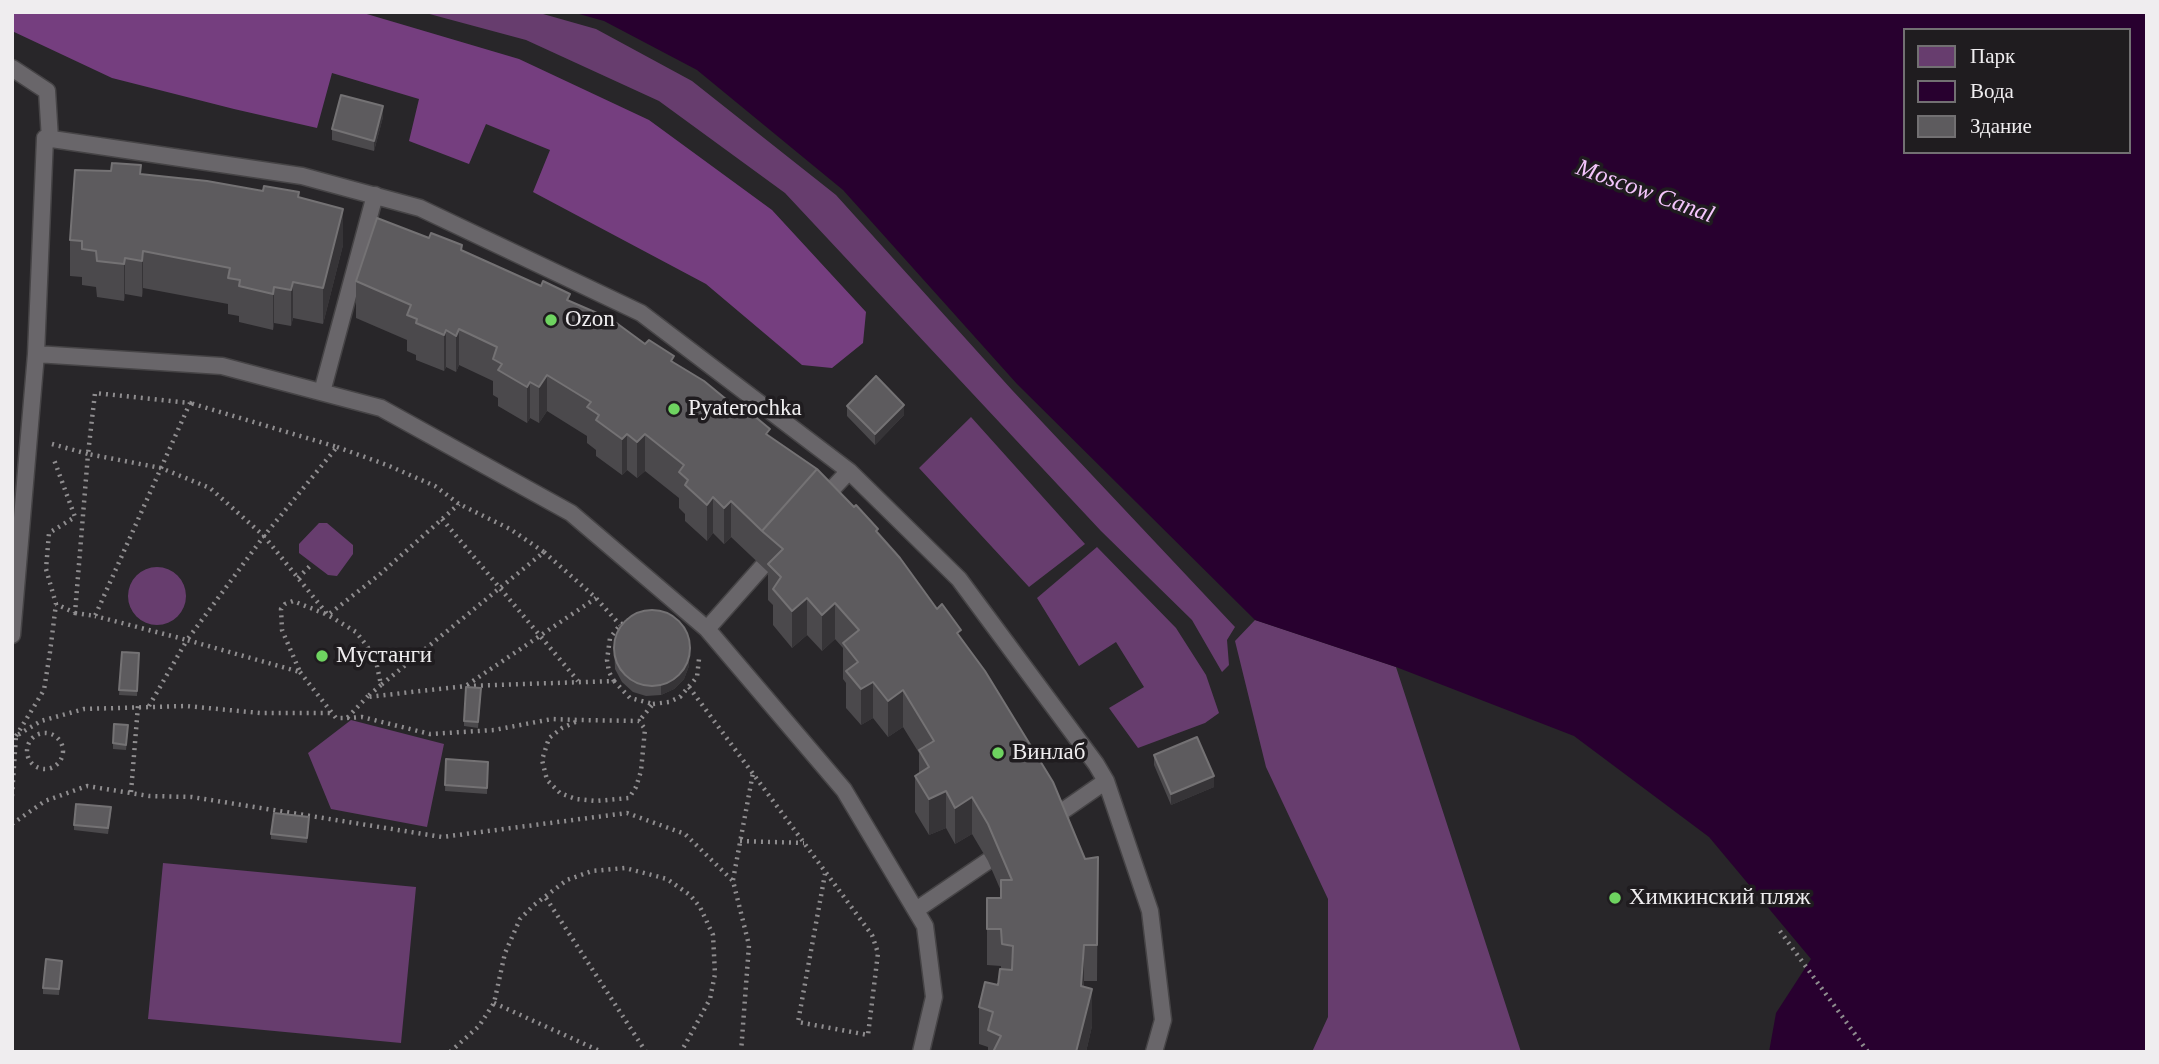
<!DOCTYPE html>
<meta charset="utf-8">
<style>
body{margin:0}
#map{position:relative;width:2159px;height:1064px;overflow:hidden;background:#282629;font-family:Georgia,serif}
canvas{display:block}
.frame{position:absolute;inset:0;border:14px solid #efedef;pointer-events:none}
.legend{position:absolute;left:1903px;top:28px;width:228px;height:126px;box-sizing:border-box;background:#1f1c1f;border:2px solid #727072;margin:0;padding:9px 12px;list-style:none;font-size:21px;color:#efedef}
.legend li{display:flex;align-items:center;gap:14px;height:35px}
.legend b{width:35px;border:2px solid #727072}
</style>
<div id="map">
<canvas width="2159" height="1064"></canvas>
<div class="frame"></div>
<ul class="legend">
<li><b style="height:19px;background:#673d6e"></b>Парк</li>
<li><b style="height:19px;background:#28002f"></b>Вода</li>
<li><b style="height:19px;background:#5d5b5e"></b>Здание</li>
</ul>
</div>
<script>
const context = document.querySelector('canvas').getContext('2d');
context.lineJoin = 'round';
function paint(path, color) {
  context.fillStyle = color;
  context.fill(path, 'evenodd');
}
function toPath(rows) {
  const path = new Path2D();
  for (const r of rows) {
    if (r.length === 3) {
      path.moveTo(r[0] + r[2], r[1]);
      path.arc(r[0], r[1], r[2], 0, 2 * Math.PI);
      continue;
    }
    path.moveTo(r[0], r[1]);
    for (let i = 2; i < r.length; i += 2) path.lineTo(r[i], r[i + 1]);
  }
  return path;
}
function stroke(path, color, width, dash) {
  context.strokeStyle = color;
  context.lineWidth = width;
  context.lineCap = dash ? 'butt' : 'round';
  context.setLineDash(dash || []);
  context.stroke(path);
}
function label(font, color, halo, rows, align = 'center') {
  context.font = font + ' Georgia,serif';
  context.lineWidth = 7;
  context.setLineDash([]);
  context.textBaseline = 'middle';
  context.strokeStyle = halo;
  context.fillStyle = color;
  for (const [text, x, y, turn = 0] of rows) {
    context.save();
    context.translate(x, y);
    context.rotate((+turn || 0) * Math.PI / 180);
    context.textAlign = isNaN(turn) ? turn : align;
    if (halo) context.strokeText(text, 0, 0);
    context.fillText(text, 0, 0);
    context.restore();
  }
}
paint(toPath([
 [422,12,536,12,596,29,692,81,836,195,1012,390,1235,627,1227,640,1229,665,1222,672,1192,620,1101,531,785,193,659,101,526,40],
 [971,417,1085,544,1029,587,919,468],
 [319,523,327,523,353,545,353,554,337,576,328,575,299,553,299,544],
 [1097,547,1176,628,1206,675,1219,713,1205,723,1138,748,1109,708,1144,687,1116,642,1079,666,1037,598],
 [157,596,29],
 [1255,620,1396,667,1521,1052,1312,1052,1328,1017,1328,899,1266,767,1235,641],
 [351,720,444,744,427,827,331,809,308,753],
 [163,863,416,887,401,1043,148,1019]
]), '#673d6e');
paint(toPath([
 [12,12,360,12,519,59,649,120,772,210,866,312,863,343,832,368,802,365,706,284,533,192,550,150,486,124,469,164,409,141,419,99,332,73,317,128,234,109,112,78,12,31]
]), '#753e7f');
paint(toPath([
 [572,12,2147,12,2147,1052,1769,1052,1776,1013,1811,959,1709,837,1574,736,1396,667,1255,620,1017,384,843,190,697,70,604,21],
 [1905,30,2129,30,2129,152,1905,152]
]), '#28002f');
const service = toPath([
 [12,68,47,91,50,139],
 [36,354,45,138,302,176,420,208,641,313,849,471,959,579,1096,764,1106,781,1150,911,1163,1020,1154,1052],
 [322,392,375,195],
 [821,501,849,471],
 [707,629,762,567],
 [12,635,36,354,222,366,381,408,571,513,707,629,844,790,925,926,934,997,921,1052],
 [1054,817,1106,781],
 [916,910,988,861]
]);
stroke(service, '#464446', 19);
stroke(toPath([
 [52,444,88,454,75,613,56,604],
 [337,447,387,465,435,486,459,504,510,529,544,552,381,685,376,661,367,646,356,632,328,615,379,575,459,504],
 [442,519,578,681],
 [544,552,596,598,620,625],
 [298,578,312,564],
 [75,613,95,616,161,468,88,454,95,393,190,403,161,468,210,488,264,536,187,640,95,616],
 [300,672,336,718,347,718,368,696],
 [614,681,630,698,653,704,639,721],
 [381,685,367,697,466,686,614,681,609,672,607,660,610,638,620,625,629,620],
 [467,685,596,598],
 [689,687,872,935,878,953,868,1035,798,1022,825,874],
 [653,704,669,702,680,697,697,677,699,659],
 [149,706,187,640,300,672,282,630,281,609,285,604,293,601,328,615,264,536,337,447,190,403],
 [347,718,362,717,430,734,494,730,552,719,580,720,639,721,645,729,641,771,636,787,629,798,596,801,576,799,560,793,547,780,542,760,549,738,562,728,580,720],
 [45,751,18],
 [16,736,44,690,50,652,56,604,46,569,49,533,75,517,53,457],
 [131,792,138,706],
 [12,796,16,736,41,721,84,709,186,706,260,713,332,713],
 [12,824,45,801,87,786,149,796,192,797,442,837,627,813,685,834,733,881,749,945,741,1052],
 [740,841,804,843],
 [733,880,753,773],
 [546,898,646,1052],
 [1780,931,1868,1052],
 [494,1003,602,1052],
 [450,1052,479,1026,494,1003,505,953,520,919,534,905,567,880,592,871,625,868,667,879,690,895,700,907,713,935,715,974,710,999,681,1052]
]), '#8f8d8f', 4.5, [2, 5]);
stroke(service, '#69666a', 16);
paint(toPath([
 [383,117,374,151,332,140,332,129],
 [141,174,299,198,343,245,323,324,293,318,291,326,274,323,273,330,239,322,239,316,228,314,228,304,143,288,142,297,125,294,124,301,97,297,96,287,82,285,82,277,70,276,70,240],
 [462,250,570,301,645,344,674,362,770,437,878,534,961,639,1085,859,1098,857,1097,981,1084,981,1084,987,1092,1026,1086,1052,988,1052,988,1047,979,1044,979,1007,998,985,1001,969,1001,966,987,965,987,898,1001,898,1001,891,988,861,972,834,955,844,946,828,929,835,915,812,915,776,919,773,919,753,903,727,888,737,873,718,861,725,846,708,846,683,843,679,843,648,835,639,822,651,807,635,792,648,773,625,773,605,768,600,768,572,731,537,724,544,713,533,707,541,685,521,685,514,679,508,679,498,645,471,637,478,627,470,622,475,596,456,596,450,587,443,587,436,547,411,539,423,530,418,527,423,498,406,498,398,493,395,493,381,459,365,456,372,446,367,444,371,416,360,416,355,407,351,407,340,356,318,356,281],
 [847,406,904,415,875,445,847,416],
 [614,644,689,666,684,679,674,689,661,695,646,696,633,692,622,682,615,669],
 [122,652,139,653,137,696,119,695],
 [481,694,478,728,464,726,464,721],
 [128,730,126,750,113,749,113,743],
 [1154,755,1214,787,1171,805,1154,765],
 [446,759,488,762,487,794,445,791],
 [111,813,108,834,74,830,74,825],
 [309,822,307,843,271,839,271,834],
 [62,961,59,995,43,994,43,988]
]), '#4b494c');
paint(toPath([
 [383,106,383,117,374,151,374,141],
 [343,209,343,245,323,324,323,288],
 [143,251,143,288,142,297,142,261],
 [125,258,125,294,124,301,124,264],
 [293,282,293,318,291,326,291,290],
 [274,287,274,323,273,330,273,294],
 [459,329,459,365,456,372,456,336],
 [446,330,446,367,444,371,444,335],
 [547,375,547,411,539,423,539,387],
 [530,382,530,418,527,423,527,387],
 [904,405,904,415,875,445,875,434],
 [627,434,627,470,622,475,622,439],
 [645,434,645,471,637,478,637,442],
 [713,497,713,533,707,541,707,505],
 [731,501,731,537,724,544,724,508],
 [807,598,807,635,792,648,792,611],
 [835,603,835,639,822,651,822,615],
 [689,655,689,666,684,679,674,689,661,695,661,685],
 [873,682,873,718,861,725,861,689],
 [903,690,903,727,888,737,888,701],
 [1214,776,1214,787,1171,805,1171,794],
 [946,791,946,828,929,835,929,799],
 [972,797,972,834,955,844,955,808],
 [1084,945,1084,981,1081,1022,1081,986],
 [1092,989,1092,1026,1086,1052,1076,1052]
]), '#363437');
const building = toPath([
 [341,95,383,106,374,141,332,129,341,95],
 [112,163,141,165,140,174,207,181,263,191,264,186,299,192,298,197,343,209,323,288,293,282,291,290,274,287,273,294,239,286,240,280,228,278,230,268,143,251,142,261,125,258,124,264,97,261,96,251,82,249,82,241,70,240,75,170,111,171,112,163],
 [377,218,429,238,431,233,462,245,461,250,541,286,543,281,570,294,567,300,611,319,645,344,649,340,674,356,671,361,704,381,738,409,741,405,770,429,766,434,817,469,762,531,731,501,724,508,713,497,707,505,685,485,688,480,679,472,684,465,645,434,637,442,627,434,622,439,596,420,599,415,587,407,591,402,547,375,539,387,530,382,527,387,498,370,502,364,493,359,497,347,459,329,456,336,446,330,444,335,416,323,417,319,407,315,411,305,356,281,377,218],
 [876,376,904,405,875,434,847,406,876,376],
 [817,469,854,507,856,505,878,529,876,531,900,558,937,609,942,604,961,630,957,633,985,671,1053,782,1085,859,1098,857,1097,945,1084,945,1081,986,1092,989,1076,1052,993,1052,1001,1036,988,1030,993,1012,979,1007,985,982,998,985,1000,969,1012,970,1013,946,1002,944,1001,929,987,929,987,898,1001,898,1001,880,1012,880,988,824,972,797,955,808,946,791,929,799,915,776,929,767,919,750,934,741,903,690,888,701,873,682,861,689,846,671,858,662,843,643,859,630,835,603,822,615,807,598,792,611,773,589,781,577,768,564,783,549,762,531,817,469],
 [652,648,38],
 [122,652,139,653,137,691,119,690,122,652],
 [466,687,481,688,478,722,464,721,466,687],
 [114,724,128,725,126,745,113,743,114,724],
 [1197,737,1214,776,1171,794,1154,755,1197,737],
 [446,759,488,762,487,788,445,785,446,759],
 [76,804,111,807,108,828,74,825,76,804],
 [274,813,309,817,307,838,271,834,274,813],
 [46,959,62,961,59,989,43,988,46,959]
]);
paint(building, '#5d5b5e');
stroke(building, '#747274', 2);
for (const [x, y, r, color] of [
 [551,320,7,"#6ed360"],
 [674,409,7,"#6ed360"],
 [322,656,7,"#6ed360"],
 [998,753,7,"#6ed360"],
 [1615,898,7,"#6ed360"]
]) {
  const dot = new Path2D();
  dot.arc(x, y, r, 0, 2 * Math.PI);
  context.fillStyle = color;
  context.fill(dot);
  stroke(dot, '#1f1c1f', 2.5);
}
label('23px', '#efedef', '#1f1c1f', [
 ["Ozon",565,320],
 ["Pyaterochka",688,409],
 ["Мустанги",336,656],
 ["Винлаб",1012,753],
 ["Химкинский пляж",1629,898]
], 'left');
label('italic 24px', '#f4c5fc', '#1f1c1f', [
 ["Moscow Canal",1645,192,20]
]);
</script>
